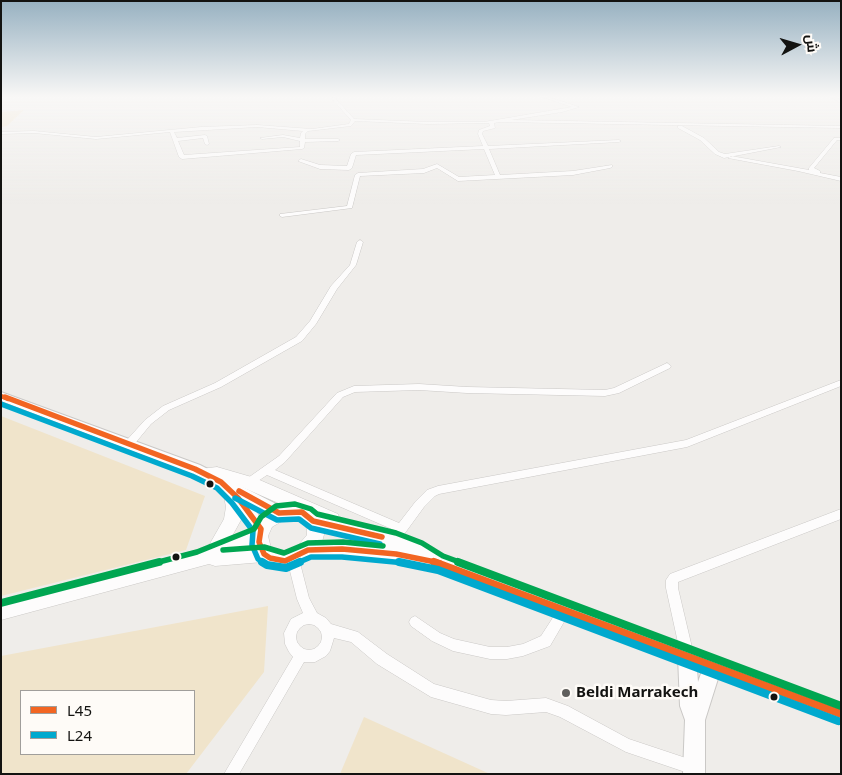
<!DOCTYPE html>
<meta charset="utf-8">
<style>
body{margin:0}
#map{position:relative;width:842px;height:775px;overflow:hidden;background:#efedea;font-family:"Noto Sans",Cairo,sans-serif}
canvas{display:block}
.frame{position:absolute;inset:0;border:2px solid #131311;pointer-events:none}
.legend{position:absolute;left:20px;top:690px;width:175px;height:65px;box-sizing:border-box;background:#fefbf7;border:1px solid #a09e9b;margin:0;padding:6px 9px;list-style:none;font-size:15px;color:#131311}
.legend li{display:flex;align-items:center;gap:10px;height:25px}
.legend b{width:25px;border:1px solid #a09e9b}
.north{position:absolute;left:772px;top:20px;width:50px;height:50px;-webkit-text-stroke:4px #fefbf7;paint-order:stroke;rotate:84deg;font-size:14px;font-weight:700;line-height:20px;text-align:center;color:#131311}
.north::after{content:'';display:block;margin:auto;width:18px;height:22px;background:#131311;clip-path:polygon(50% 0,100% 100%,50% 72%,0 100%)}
</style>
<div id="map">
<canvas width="842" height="775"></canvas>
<div class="frame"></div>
<ul class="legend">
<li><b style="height:6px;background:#f26522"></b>L45</li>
<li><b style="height:6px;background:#00a9ce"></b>L24</li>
</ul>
<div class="north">ش</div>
</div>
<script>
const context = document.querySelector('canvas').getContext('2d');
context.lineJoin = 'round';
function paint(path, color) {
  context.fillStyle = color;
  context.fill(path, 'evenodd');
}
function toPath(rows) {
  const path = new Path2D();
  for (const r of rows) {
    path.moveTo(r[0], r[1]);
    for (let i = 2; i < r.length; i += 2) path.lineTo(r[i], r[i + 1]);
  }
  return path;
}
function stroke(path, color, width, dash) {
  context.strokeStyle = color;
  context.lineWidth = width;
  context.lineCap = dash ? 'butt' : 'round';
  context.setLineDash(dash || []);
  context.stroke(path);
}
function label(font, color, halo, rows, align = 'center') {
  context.font = font + ' "Noto Sans",sans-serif';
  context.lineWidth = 5;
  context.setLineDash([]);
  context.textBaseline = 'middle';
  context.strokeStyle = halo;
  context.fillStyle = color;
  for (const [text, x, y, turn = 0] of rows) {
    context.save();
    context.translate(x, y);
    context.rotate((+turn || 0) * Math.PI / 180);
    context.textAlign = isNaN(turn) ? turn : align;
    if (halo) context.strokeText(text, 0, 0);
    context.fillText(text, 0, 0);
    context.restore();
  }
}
paint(toPath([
 [24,110,7,126,1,127,1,112],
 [1,416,205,496,186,550,1,596],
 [268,606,264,672,186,774,1,774,1,656],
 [194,691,194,754,21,754,21,691],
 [364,717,490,774,340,774]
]), '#f0e4cb');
const street = toPath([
 [333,96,337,96,336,99,354,119,428,122,484,122,572,107,539,96,546,96,579,107,562,112,511,120,841,126,841,128,499,122,494,123,495,128,483,131,482,134,488,146,619,140,621,141,619,142,489,149,500,175,573,171,612,165,612,167,610,168,573,175,458,181,437,168,424,173,360,176,352,208,282,217,280,216,280,214,347,206,355,175,358,173,423,169,437,164,459,177,495,175,484,149,356,155,352,168,349,170,320,169,298,161,301,159,320,165,347,166,351,154,354,152,483,146,478,134,479,130,490,126,489,123,428,124,355,121,351,126,308,131,305,134,305,139,338,139,340,140,338,141,305,142,304,148,302,149,182,159,179,157,170,132,96,139,34,133,1,134,1,132,34,131,96,137,201,127,257,125,312,129,349,124,351,120,333,100,333,96],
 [257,127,303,131,301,133,300,138,283,135,260,138,262,139,283,137,300,141,300,147,184,155,178,141,203,138,205,144,207,145,209,144,207,136,205,135,177,138,174,132,257,127],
 [828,96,833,96,841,100,841,103,828,96],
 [678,126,682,126,704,138,719,152,725,154,779,146,781,147,724,158,715,154,700,140,678,128,678,126],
 [834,138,841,138,841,140,837,140,814,168,820,171,820,173,841,177,841,181,798,171,728,158,731,156,809,170,809,168,834,138],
 [360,240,363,242,356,265,337,289,316,324,302,341,221,387,169,410,151,424,132,447,126,447,124,444,126,441,145,420,163,406,215,383,296,337,310,321,331,286,350,265,357,242,360,240],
 [667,363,671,366,670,368,619,393,605,396,467,393,419,390,355,392,343,397,285,462,275,470,399,523,416,501,427,490,438,486,686,440,841,380,841,386,687,447,439,494,435,496,424,507,397,544,393,545,389,544,387,540,394,530,267,475,249,487,245,486,244,483,245,480,279,456,337,393,354,386,419,384,467,387,605,390,614,388,667,363],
 [841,509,841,519,678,582,678,588,694,656,692,661,687,663,682,661,666,588,666,580,670,574,841,509],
 [293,554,297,555,299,559,309,598,317,613,326,618,331,624,358,632,387,654,434,684,491,700,506,701,546,698,568,706,629,739,698,762,700,767,698,772,691,774,626,752,560,717,546,712,506,715,491,714,431,697,377,664,351,642,334,638,330,651,326,656,315,662,304,662,239,774,224,774,293,657,289,652,285,644,284,633,291,619,303,613,297,599,287,559,289,555,293,554],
 [309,624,314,625,318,628,321,632,322,637,321,642,318,646,314,649,309,650,304,649,300,646,297,642,296,637,297,632,300,628,304,625,309,624],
 [561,603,565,605,567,609,564,622,550,646,523,656,507,659,490,659,453,651,432,641,411,626,409,622,411,618,415,616,440,633,454,639,490,647,507,647,523,644,541,636,552,619,557,605,561,603]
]);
const secondary = toPath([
 [1,392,200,465,284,508,287,513,284,518,279,520,252,506,269,529,267,534,261,536,255,534,224,491,190,473,1,401,1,392],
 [687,647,694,649,696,656,698,682,706,659,713,657,720,659,722,666,705,720,705,774,683,774,685,720,680,706,678,656,680,649,687,647]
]);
const primary = toPath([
 [217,467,255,478,338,514,340,520,393,532,425,544,446,557,841,703,841,725,437,570,434,571,372,559,310,558,293,567,277,568,263,562,215,566,209,564,1,620,1,602,208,547,224,519,226,507,223,491,225,486,231,484,237,486,242,507,241,520,231,538,253,530,260,517,266,512,283,505,244,488,217,479,206,480,200,479,198,474,200,469,217,467],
 [287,518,299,519,302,521,307,529,307,535,295,549,278,552,271,548,268,536,272,527,287,518],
 [325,531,377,544,322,542,325,531]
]);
stroke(street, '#cac8c6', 1);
stroke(secondary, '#cac8c6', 2);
stroke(primary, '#cac8c6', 1);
paint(street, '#fdfcfc');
paint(secondary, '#fdfcfc');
paint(primary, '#fdfcfc');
stroke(toPath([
 [1,396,8,399]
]), '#f26522', 4.5);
stroke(toPath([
 [5,397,195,469,221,482,238,498,261,529,259,542,264,554,270,558,285,561,308,550,342,549,396,554,440,563],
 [239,491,279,513,302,512,313,521,382,537]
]), '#f26522', 5.5);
stroke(toPath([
 [434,562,841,714]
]), '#f26522', 8);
stroke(toPath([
 [1,404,192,476,217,488,232,503,253,531,252,545,258,559,264,563],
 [235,498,277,520,299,519,311,528,380,544],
 [297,563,311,557,342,557,405,563]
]), '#00a9ce', 5.5);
stroke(toPath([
 [262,562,267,565,286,568,300,562],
 [399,562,438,570,838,721]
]), '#00a9ce', 8);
stroke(toPath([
 [223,550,264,547,284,553,308,543,343,542,383,546],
 [155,563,197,552,254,529,261,517,276,506,295,504,311,509,317,514,396,533,422,543,443,556,462,563]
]), '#00a651', 5.5);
stroke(toPath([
 [458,562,841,706],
 [1,603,159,562]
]), '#00a651', 8);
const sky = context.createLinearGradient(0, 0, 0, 205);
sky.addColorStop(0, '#97b1c1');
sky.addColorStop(0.47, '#f8f7f6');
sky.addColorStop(1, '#f8f7f600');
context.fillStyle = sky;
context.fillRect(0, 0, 842, 205);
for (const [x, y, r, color] of [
 [210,484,4.5,"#131311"],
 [176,557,4.5,"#131311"],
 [566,693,5,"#605f5d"],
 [774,697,4.5,"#131311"]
]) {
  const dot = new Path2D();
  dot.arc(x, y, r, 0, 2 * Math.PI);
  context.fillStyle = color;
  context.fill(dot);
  stroke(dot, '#fefbf7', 2);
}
label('bold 15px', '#131311', '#fefbf7', [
 ["Beldi Marrakech",576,693]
], 'left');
</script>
